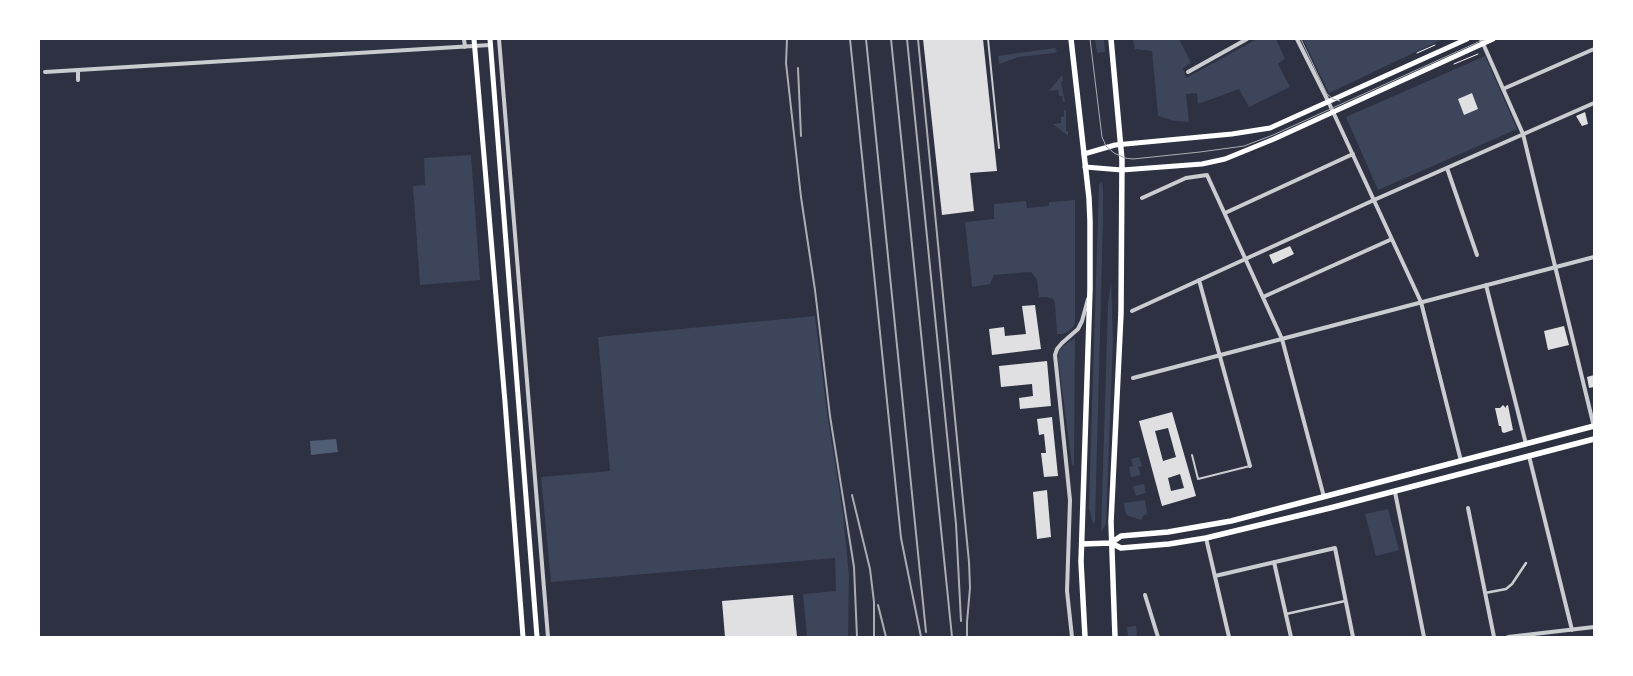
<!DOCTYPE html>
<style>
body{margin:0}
#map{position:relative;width:1633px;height:676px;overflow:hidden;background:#2d3142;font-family:"Fira Sans Condensed",sans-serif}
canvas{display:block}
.frame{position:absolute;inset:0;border:40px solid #fff;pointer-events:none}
</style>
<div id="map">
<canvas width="1633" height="676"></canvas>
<div class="frame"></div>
</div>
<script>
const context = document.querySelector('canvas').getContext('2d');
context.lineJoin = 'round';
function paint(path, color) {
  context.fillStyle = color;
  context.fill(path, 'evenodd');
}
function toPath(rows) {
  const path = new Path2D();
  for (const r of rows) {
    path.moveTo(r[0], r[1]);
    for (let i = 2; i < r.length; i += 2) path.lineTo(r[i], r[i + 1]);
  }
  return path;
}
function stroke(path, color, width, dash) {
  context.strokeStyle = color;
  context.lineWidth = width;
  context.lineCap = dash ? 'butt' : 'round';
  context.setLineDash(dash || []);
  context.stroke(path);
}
paint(toPath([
 [1095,39,1104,39,1105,52,1097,53],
 [1133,39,1179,39,1191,63,1183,68,1186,78,1257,39,1276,39,1285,59,1278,64,1290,87,1249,107,1239,89,1198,104,1197,93,1186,94,1189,122,1174,121,1158,116,1152,51,1135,49],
 [1303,39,1443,39,1329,93],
 [1055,48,1057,51,1055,53,1019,57,999,64,998,56],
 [1485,56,1517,129,1378,190,1346,117],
 [1062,75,1063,81,1061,82,1065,102,1063,102,1062,96,1059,96,1058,90,1049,91],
 [1064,110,1066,110,1066,131,1068,131,1068,136,1053,124,1061,123,1061,117,1064,116],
 [471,155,480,280,420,285,413,186,425,185,424,158],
 [1102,182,1103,190,1103,222,1095,522,1093,524,1089,508,1090,472,1098,216,1099,185],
 [1075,200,1075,321,1074,326,1069,331,1063,334,1057,334,1055,302,1053,299,1046,297,1039,297,1037,280,1031,272,994,275,990,284,972,287,965,222,994,219,994,204,1026,201,1027,208,1049,206,1049,202],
 [1111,282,1113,338,1106,524,1101,532,1108,305],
 [815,316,827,413,843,514,849,576,848,637,807,637,803,594,836,591,835,558,551,582,541,477,610,471,598,337],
 [1075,338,1074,464,1072,465,1058,358,1059,351,1064,345],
 [1139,457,1142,466,1138,467,1141,475,1131,477,1129,467,1133,466,1131,459],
 [1144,484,1146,493,1136,496,1133,486],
 [1145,500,1147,514,1144,515,1141,520,1128,516,1125,512,1124,503],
 [1388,509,1399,550,1376,556,1365,514],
 [1136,626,1137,637,1128,637,1127,627]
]), '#3c4559');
paint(toPath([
 [336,439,338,452,311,455,310,441]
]), '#4f5d75');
paint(toPath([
 [923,39,983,39,997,171,970,173,974,211,942,215],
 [1472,93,1478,109,1464,115,1458,99],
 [1585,112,1588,124,1582,126,1576,116],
 [1290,246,1294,254,1273,264,1269,255],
 [1035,305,1041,349,992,355,989,329,1004,327,1005,336,1026,334,1022,306],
 [1564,326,1569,345,1548,350,1544,331],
 [1047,361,1051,406,1020,409,1019,398,1033,396,1032,384,1001,387,999,366],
 [1594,375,1594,387,1589,388,1587,377],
 [1503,405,1506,408,1506,406,1508,405,1513,430,1504,433,1502,432,1501,426,1499,426,1495,408,1500,408],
 [1172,412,1196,496,1162,506,1139,421],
 [1168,428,1176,457,1163,461,1155,431],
 [1180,474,1184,488,1171,491,1168,478],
 [1052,417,1058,476,1044,477,1041,453,1046,453,1044,434,1039,435,1037,419],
 [1047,490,1051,537,1037,539,1033,492],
 [793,595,797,637,725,637,722,601]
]), '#e0e0e3');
stroke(toPath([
 [1417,53,1435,45],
 [1454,64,1478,54]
]), '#fff', 1);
stroke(toPath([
 [988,39,999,148],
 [1192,455,1198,479,1250,466]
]), '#caccd0', 2);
stroke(toPath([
 [1485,593,1506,589,1512,584,1526,563],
 [1286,614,1345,601]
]), '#caccd0', 2.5);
stroke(toPath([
 [464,39,465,47],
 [499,39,548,637],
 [1297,39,1328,101,1421,302,1461,461],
 [1481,39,1523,134,1594,427],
 [78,70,78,80],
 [45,72,490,45],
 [1188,72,1247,39],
 [1503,89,1594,49],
 [1447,168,1477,255],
 [1142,198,1186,178,1207,175,1282,339,1324,497],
 [1225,213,1353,154],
 [1199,280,1250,466],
 [1486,285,1526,444],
 [1263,297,1392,239],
 [1132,311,1374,200,1594,103],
 [1133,378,1594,257],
 [1529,456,1572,630],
 [1395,492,1424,637],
 [1468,508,1494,637],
 [1206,538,1229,637],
 [1274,562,1291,637],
 [1215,576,1335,548,1353,637],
 [1145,595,1158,637],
 [1072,637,1067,591,1070,500,1055,355,1057,349,1062,343,1078,329,1082,321,1088,299],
 [1508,637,1594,627]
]), '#caccd0', 4);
stroke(toPath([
 [474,39,505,402,523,637],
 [490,39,537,637],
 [1084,154,1115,145,1232,134,1270,128,1467,39],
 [1085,167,1122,170,1202,164,1225,159,1274,139,1493,39]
]), '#fff', 5);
stroke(toPath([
 [1071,39,1089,198,1090,221,1090,289,1081,562,1085,637],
 [1111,39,1122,160,1121,313,1111,522,1115,637],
 [1111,543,1121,548,1169,544,1206,538,1330,508,1594,439],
 [1082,544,1111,543,1121,536,1168,532,1231,521,1594,426]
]), '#fff', 5.5);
stroke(toPath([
 [1090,39,1102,137,1106,146,1114,153,1125,158,1133,159,1200,152,1244,146,1273,135,1485,39],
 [1301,39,1327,94,1333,99,1340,101]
]), '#abadb3', 1);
stroke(toPath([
 [787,39,786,63,801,197,815,290,830,416,854,567,857,637],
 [850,39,901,538,921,637],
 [866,39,926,632],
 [891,39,952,637],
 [907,39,956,524,961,621],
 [918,39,969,562,970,588,967,622,967,637],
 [798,68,801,136],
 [852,495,870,569,874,602,874,637],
 [878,605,886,637]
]), '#abadb3', 2);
</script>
